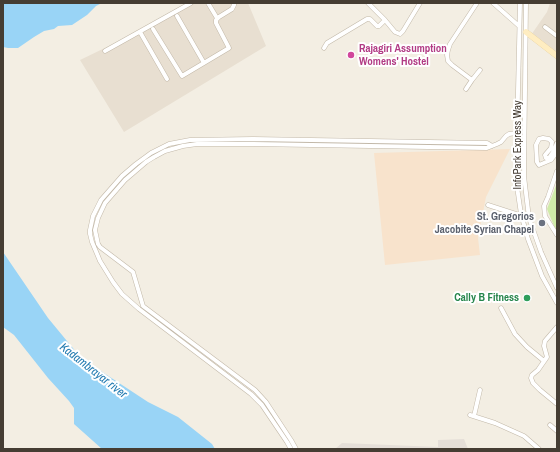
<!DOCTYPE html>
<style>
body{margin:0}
#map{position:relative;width:560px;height:452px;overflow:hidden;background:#f3eee3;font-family:"Archivo Narrow",sans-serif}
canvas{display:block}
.frame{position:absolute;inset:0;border:4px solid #453d33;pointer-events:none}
</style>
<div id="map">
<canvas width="560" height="452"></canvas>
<div class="frame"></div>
</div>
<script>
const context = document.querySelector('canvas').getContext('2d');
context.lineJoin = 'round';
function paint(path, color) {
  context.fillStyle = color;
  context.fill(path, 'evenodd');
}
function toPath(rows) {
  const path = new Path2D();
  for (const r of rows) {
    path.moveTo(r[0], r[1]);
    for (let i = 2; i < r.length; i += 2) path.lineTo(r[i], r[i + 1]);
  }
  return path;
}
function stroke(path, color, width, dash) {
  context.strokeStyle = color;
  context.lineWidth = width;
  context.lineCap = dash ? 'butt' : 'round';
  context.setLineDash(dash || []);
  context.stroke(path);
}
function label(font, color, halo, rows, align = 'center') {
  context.font = font + ' "Archivo Narrow",sans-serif';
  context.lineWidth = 4;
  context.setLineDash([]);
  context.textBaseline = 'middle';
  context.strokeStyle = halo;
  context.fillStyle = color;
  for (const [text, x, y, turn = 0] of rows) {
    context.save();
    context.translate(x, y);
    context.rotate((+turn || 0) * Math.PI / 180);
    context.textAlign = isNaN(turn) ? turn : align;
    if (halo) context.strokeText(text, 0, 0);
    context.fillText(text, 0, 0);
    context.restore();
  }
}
paint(toPath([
 [191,3,248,3,266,46,124,132,80,60,140,31],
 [550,3,557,3,557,54,531,35,547,12]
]), '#e8dfd1');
paint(toPath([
 [510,149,486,197,478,238,480,255,385,265,374,153]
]), '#f8e3cc');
paint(toPath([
 [464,439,468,449,335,449,342,443,438,447,438,440]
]), '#e5dfd8');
paint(toPath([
 [557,183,557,230,554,226,547,209]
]), '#d0eba8');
paint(toPath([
 [3,3,102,3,96,6,87,15,72,25,58,26,54,29,44,31,34,37,18,48,8,48,3,47],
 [3,252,48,318,81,358,148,402,178,417,212,444,215,449,102,449,74,424,74,408,69,401,48,378,14,335,3,327]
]), '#99d4f6');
const street = toPath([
 [208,3,217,18],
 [368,3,385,20,395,32,400,34,403,31,420,3],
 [493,3,519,26],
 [520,3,516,180,521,214,528,239,542,276,557,303],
 [526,3,524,176,529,218,541,252,557,288],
 [177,16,204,63],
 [545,27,557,36],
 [153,29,182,76,229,48,216,23,216,20,219,17,232,9,234,5,234,3],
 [140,32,167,79],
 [324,48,327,43,367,19,370,19,377,26,379,26,385,20],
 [105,51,191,3],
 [472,80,480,70],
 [466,89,472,80,452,65,448,61,447,55,448,50,450,44,477,3],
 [557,143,553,152,549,158,546,158,545,155,551,148,552,142,549,139,543,138,539,139,536,145,537,162,539,165,551,160,554,156,557,150],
 [557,171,548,197,544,206,545,216,557,235],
 [488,205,522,216],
 [501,308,515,334,527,347,544,361],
 [557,327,545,341,544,346,547,357,538,370,532,375,531,378,533,383,540,390,557,404],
 [470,415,495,423,524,436,539,449],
 [474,416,480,390],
 [550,425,557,431],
 [291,449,287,442,262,405,251,394,139,309,122,294,113,282,100,261,92,242,90,234,90,230,93,216,101,200,122,176,136,164,151,153,169,144,190,140,253,139,487,143,492,146],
 [296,449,291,440,266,402,255,390,143,306,133,272,100,247,98,244,95,230,98,218,105,203,125,180,146,162,154,157,165,151,183,146,197,144,253,144,487,148,497,144,501,142,506,136,509,134,517,133]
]);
const secondary = toPath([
 [526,32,557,56]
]);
stroke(street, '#c2b8a8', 5);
stroke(secondary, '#dac390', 6);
stroke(street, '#fff', 4);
stroke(secondary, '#ffedc1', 5.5);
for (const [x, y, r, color] of [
 [351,55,4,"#d1479c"],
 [542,223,4,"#6b7280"],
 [527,298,4,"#2e9e5b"]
]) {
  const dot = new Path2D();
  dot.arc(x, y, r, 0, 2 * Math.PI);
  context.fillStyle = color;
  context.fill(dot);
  stroke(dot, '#fff', 1.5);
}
label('bold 11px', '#b23c85', '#fff', [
 ["Rajagiri Assumption",359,49],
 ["Womens' Hostel",359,62]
], 'left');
label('11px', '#453d33', '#fff', [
 ["InfoPark Express Way",518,145,-90]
]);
label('bold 11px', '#5b616d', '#fff', [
 ["St. Gregorios",534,217],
 ["Jacobite Syrian Chapel",534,230]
], 'right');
label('bold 11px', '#27864d', '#fff', [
 ["Cally B Fitness",519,298]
], 'right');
label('italic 12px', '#237bb1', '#fff', [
 ["Kadambrayar river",93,371,38]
]);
</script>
